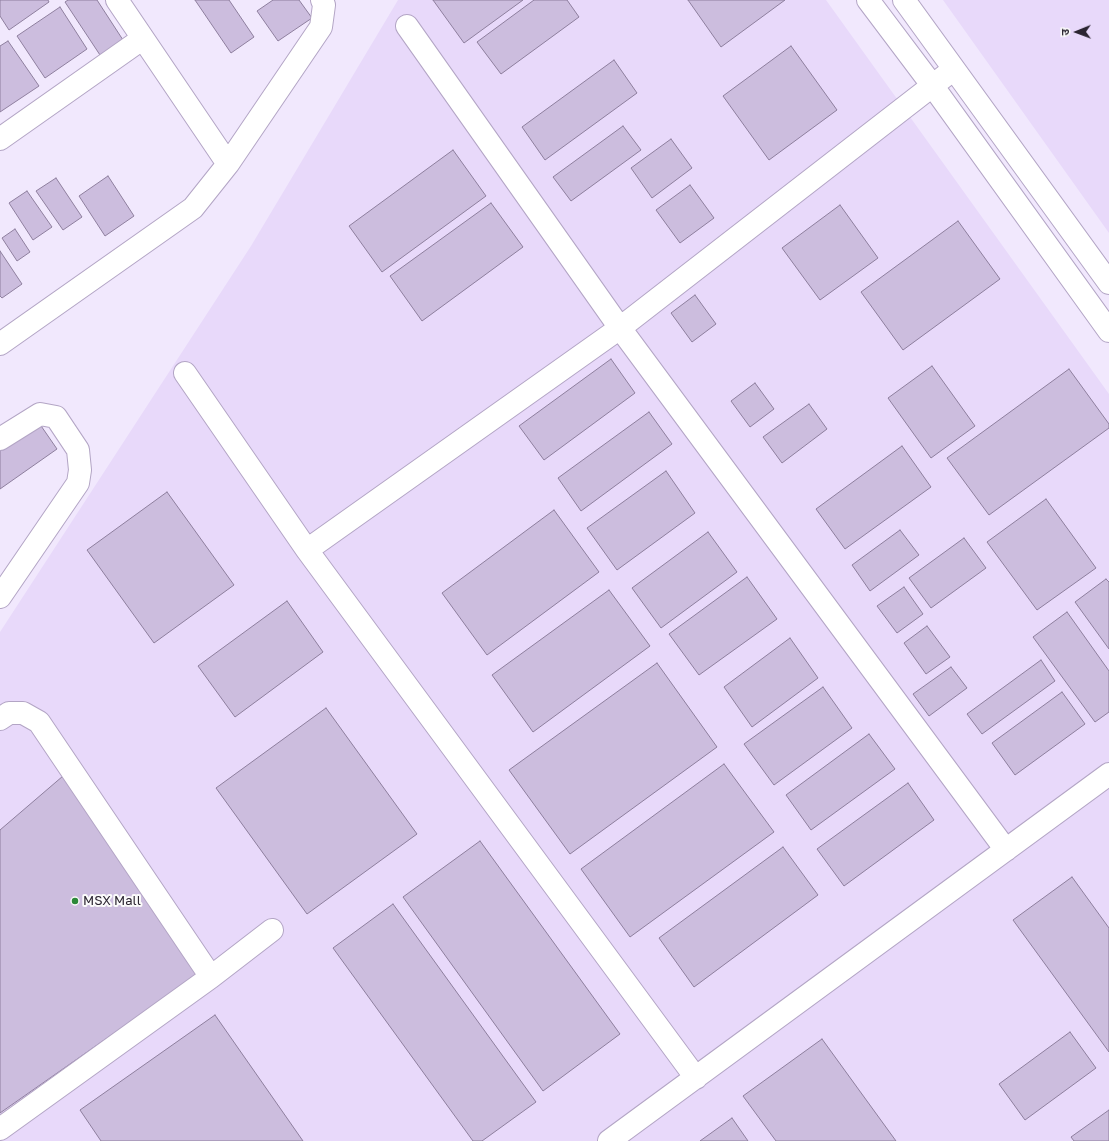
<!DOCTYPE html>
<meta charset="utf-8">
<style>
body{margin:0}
#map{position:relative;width:1109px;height:1141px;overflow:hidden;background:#f1e8fd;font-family:"Golos Text","Noto Sans Devanagari",sans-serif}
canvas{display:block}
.north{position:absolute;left:1057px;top:12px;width:40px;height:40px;-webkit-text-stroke:3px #fafafa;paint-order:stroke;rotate:269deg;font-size:11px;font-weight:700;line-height:16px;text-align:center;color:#2b2531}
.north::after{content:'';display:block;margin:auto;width:14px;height:18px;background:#2b2531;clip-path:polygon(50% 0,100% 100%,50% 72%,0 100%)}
</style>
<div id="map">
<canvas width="1109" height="1141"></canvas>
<div class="north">उ</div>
</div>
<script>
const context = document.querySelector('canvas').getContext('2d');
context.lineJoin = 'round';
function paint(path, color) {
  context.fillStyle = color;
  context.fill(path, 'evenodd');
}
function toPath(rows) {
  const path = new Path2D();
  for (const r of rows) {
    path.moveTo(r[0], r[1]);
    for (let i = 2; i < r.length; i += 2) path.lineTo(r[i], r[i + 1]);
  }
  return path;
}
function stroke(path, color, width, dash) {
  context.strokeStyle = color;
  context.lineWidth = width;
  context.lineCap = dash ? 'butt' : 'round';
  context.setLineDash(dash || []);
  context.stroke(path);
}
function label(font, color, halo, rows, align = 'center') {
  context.font = font + ' "Golos Text",sans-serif';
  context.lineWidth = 4;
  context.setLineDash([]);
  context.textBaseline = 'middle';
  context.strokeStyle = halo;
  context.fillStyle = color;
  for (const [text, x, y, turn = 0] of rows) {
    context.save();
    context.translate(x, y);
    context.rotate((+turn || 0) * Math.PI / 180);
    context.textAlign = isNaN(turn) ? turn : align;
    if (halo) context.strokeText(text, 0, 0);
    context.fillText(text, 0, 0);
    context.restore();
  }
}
paint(toPath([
 [398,0,826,0,1109,394,1109,1141,0,1141,0,632,251,246],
 [943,0,1109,0,1109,233]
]), '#e8d9fa');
const building = toPath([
 [0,0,48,0,49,2,9,30,0,16,0,0],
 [68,0,97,0,123,40,100,55,65,2,68,0],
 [195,0,229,0,254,37,231,53,195,0],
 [273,0,299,0,312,18,278,41,257,11,273,0],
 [433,0,523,0,464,43,433,0],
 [534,0,567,0,579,17,501,74,477,42,534,0],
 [688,0,785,0,721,47,688,0],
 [60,7,87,49,45,78,17,36,60,7],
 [8,41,39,86,0,112,0,46,8,41],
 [791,46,837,110,769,160,723,96,791,46],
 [614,60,637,93,545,160,522,127,614,60],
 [623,126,641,150,571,201,553,177,623,126],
 [671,139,692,168,652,198,631,168,671,139],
 [453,150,486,196,382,272,349,226,453,150],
 [108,176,134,216,105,236,79,196,108,176],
 [56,178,82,217,63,230,36,191,56,178],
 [690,185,714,218,680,243,656,210,690,185],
 [27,191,52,227,33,240,9,203,27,191],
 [491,203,523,247,422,321,390,276,491,203],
 [840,205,878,258,820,300,782,248,840,205],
 [958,221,1000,279,903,350,861,292,958,221],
 [15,229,30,252,17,261,2,238,15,229],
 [0,251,22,284,2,298,0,296,0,251],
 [695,295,716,324,692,342,671,313,695,295],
 [611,359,635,393,544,460,519,426,611,359],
 [932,366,975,426,931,458,888,398,932,366],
 [1069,369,1109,424,1109,428,989,515,947,458,1069,369],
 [755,383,774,409,750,427,731,401,755,383],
 [809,404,827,429,782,463,763,437,809,404],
 [649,412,672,444,581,511,558,478,649,412],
 [37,420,57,449,0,489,0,446,37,420],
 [902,446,931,487,845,549,816,509,902,446],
 [666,471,695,513,617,570,587,528,666,471],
 [167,492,234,585,154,643,87,550,167,492],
 [1046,499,1096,568,1037,610,987,542,1046,499],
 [554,510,599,572,487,655,442,593,554,510],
 [900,530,919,555,870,591,852,565,900,530],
 [708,532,737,572,661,628,632,588,708,532],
 [964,538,986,568,931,608,909,578,964,538],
 [747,577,777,619,699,675,669,634,747,577],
 [1106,579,1109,582,1109,649,1075,602,1106,579],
 [904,587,923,614,897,633,877,606,904,587],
 [609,590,650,646,533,732,492,675,609,590],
 [287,601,323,652,235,717,198,666,287,601],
 [1067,612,1109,671,1109,712,1095,722,1033,637,1067,612],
 [927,626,950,657,926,674,904,643,927,626],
 [790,638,818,678,752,727,724,687,790,638],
 [1041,660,1055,681,982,734,967,714,1041,660],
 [657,663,717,747,570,854,509,770,657,663],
 [951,667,967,688,929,716,913,694,951,667],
 [823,687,852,728,774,785,744,744,823,687],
 [1062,692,1085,724,1015,775,992,743,1062,692],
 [326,708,417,834,307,914,216,788,326,708],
 [869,734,895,769,811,830,786,795,869,734],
 [724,764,774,832,630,937,581,869,724,764],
 [63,776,200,973,0,1113,0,830,63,776],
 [908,783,934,820,844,886,817,849,908,783],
 [480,841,620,1034,543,1091,403,897,480,841],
 [783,847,818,895,694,987,659,938,783,847],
 [1072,877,1109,928,1109,1052,1013,920,1072,877],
 [393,904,536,1102,482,1141,473,1141,333,948,393,904],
 [215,1015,303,1141,101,1141,80,1110,215,1015],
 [1070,1032,1096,1068,1025,1120,999,1084,1070,1032],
 [822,1039,896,1141,776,1141,743,1096,822,1039],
 [1109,1110,1109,1141,1074,1141,1071,1137,1109,1110],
 [732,1118,748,1141,700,1141,732,1118]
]);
paint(building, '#ccbdde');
stroke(building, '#8e7f9e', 1);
const minor = toPath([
 [117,0,228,164],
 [868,0,932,85,1109,331],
 [904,0,1109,283],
 [407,26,620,328,1006,850],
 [0,139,142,39],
 [0,344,193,208,228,164,321,27,324,5,322,0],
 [185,373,307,550,696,1078],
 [0,439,40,414,56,417,78,450,80,470,78,483,0,597],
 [307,550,620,328,954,69],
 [0,719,9,713,23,713,39,722,211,977],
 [0,1129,211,977,272,930],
 [609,1141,1109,774]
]);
stroke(minor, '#b3a5c5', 24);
stroke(minor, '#fff', 22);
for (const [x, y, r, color] of [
 [75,901,4,"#2c8839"]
]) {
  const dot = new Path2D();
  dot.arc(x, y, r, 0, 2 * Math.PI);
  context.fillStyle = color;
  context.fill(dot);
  stroke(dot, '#fafafa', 1.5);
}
label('13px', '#2b2531', '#fafafa', [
 ["MSX Mall",83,901]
], 'left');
</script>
